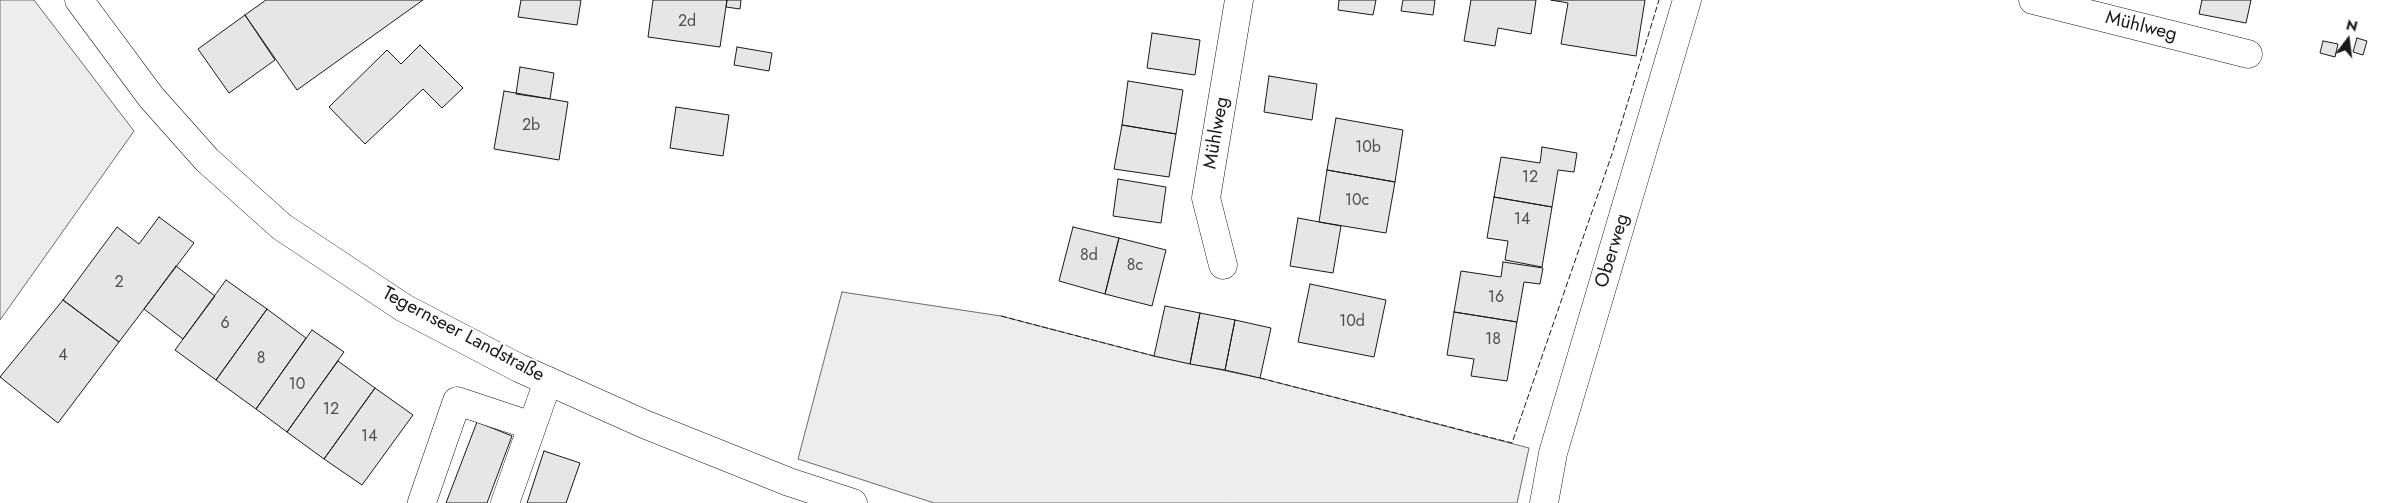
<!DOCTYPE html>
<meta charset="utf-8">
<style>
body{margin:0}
#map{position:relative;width:2388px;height:503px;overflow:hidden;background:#fff;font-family:Jost,sans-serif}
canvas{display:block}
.north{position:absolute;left:2323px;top:15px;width:50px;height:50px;-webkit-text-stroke:4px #fff;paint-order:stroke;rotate:15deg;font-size:14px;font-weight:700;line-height:20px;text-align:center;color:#1a1a1a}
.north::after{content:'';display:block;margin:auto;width:18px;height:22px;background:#1a1a1a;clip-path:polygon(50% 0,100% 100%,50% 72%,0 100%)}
</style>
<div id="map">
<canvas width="2388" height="503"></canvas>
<div class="north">N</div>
</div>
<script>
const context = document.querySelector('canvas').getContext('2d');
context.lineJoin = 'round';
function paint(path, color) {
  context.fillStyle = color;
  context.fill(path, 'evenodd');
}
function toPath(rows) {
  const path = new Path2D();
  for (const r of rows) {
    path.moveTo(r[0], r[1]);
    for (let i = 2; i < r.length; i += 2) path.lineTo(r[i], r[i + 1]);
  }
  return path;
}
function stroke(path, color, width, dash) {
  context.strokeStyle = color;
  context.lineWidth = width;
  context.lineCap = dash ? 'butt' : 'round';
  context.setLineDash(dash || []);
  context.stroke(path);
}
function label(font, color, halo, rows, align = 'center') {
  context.font = font + ' Jost,sans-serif';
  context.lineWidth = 4;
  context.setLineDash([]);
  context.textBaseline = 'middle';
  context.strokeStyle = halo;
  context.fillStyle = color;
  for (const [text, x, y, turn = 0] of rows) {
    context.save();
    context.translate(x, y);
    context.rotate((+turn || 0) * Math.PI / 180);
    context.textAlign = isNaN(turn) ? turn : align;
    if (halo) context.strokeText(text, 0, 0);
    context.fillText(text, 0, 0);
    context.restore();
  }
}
const green = toPath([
 [0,0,34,0,134,131,0,320,0,0],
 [842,292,1001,316,1154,356,1260,378,1529,448,1517,503,934,503,798,459,842,292]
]);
paint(green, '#ededed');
stroke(green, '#6a6a6a', 1);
const building = toPath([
 [266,0,423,0,297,90,245,15,266,0],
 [521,0,581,0,577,25,518,17,521,0],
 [653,0,727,0,720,47,648,37,653,0],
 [727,0,741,0,740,9,726,7,727,0],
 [1339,0,1376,0,1373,15,1338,10,1339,0],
 [1403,0,1435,0,1433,15,1401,11,1403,0],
 [1471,0,1536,0,1531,34,1498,28,1495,46,1464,41,1471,0],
 [1551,0,1645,0,1636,56,1561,44,1568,3,1551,0],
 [2202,0,2251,0,2246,23,2199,14,2202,0],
 [245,15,275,60,229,93,198,49,245,15],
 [1152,33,1200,40,1195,75,1147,68,1152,33],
 [2357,38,2367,41,2363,55,2353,52,2357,38],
 [2323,41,2338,44,2335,57,2320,53,2323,41],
 [420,45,463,88,442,108,423,89,365,144,329,107,387,50,401,64,420,45],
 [737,47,772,53,769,71,734,65,737,47],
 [520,67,554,73,550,99,516,94,520,67],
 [1269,76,1317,84,1312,120,1264,112,1269,76],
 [1128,81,1183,90,1176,134,1122,125,1128,81],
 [504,91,568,102,559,160,494,149,504,91],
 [676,107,729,115,723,156,670,148,676,107],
 [1336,118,1403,130,1395,182,1327,170,1336,118],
 [1122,125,1176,134,1169,177,1114,169,1122,125],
 [1542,147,1577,153,1574,172,1558,170,1552,207,1494,197,1501,157,1540,163,1542,147],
 [1327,170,1395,182,1386,233,1319,222,1327,170],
 [1118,179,1166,187,1161,223,1113,216,1118,179],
 [1494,197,1552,207,1542,267,1505,260,1508,241,1487,238,1494,197],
 [159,217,194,243,119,342,63,300,117,227,139,244,159,217],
 [1298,218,1341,226,1333,273,1290,266,1298,218],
 [1073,227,1119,238,1105,294,1059,281,1073,227],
 [1119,238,1166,250,1152,306,1105,294,1119,238],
 [1503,262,1543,268,1540,284,1524,282,1517,322,1454,312,1461,271,1501,277,1503,262],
 [176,266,215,296,183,339,144,309,176,266],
 [226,280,267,309,216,380,175,350,226,280],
 [1310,284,1386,300,1374,357,1298,342,1310,284],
 [63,300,119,342,58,423,0,377,63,300],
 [1165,306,1200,313,1190,364,1154,356,1165,306],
 [267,309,306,338,256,409,216,380,267,309],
 [1454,312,1517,322,1507,381,1471,376,1474,359,1447,355,1454,312],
 [1200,313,1235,320,1225,370,1190,364,1200,313],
 [1235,320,1271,328,1260,378,1225,370,1235,320],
 [312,330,344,352,287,432,256,409,312,330],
 [338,361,375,388,324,459,287,432,338,361],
 [375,388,413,415,362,485,324,459,375,388],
 [477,422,512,436,487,503,446,503,477,422],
 [544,451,580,463,566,503,527,503,544,451]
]);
paint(building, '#e6e6e6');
stroke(building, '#1a1a1a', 1);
const minor = toPath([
 [2033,0,2248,54],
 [1223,265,1206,198,1239,0],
 [422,502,457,401,532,426],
 [505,503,548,381],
 [1544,503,1553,453,1687,0]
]);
const major = toPath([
 [79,0,151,97,207,160,282,227,404,308,519,368,644,424,789,482,853,503]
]);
stroke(minor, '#1a1a1a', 29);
stroke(major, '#1a1a1a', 29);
stroke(minor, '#fff', 28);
stroke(major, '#fff', 28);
stroke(toPath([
 [1001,316,1154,356],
 [1260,378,1512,443,1612,154,1659,0]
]), '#1a1a1a', 1, [6, 2.5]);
label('16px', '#4d4d4d', null, [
 ["2d",687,22],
 ["2b",531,126],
 ["10b",1368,148],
 ["12",1530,178],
 ["10c",1357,201],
 ["14",1522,220],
 ["8d",1089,256],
 ["8c",1135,266],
 ["2",119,283],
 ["16",1496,298],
 ["10d",1352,322],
 ["6",225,324],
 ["18",1493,340],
 ["4",63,356],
 ["8",261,359],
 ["10",297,385],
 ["12",331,410],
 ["14",369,437]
]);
label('19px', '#1a1a1a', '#fff', [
 ["Mühlweg",2141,27,14],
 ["Mühlweg",1217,133,-80],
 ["Oberweg",1613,251,-73],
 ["Tegernseer Landstraße",463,335,28]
]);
</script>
